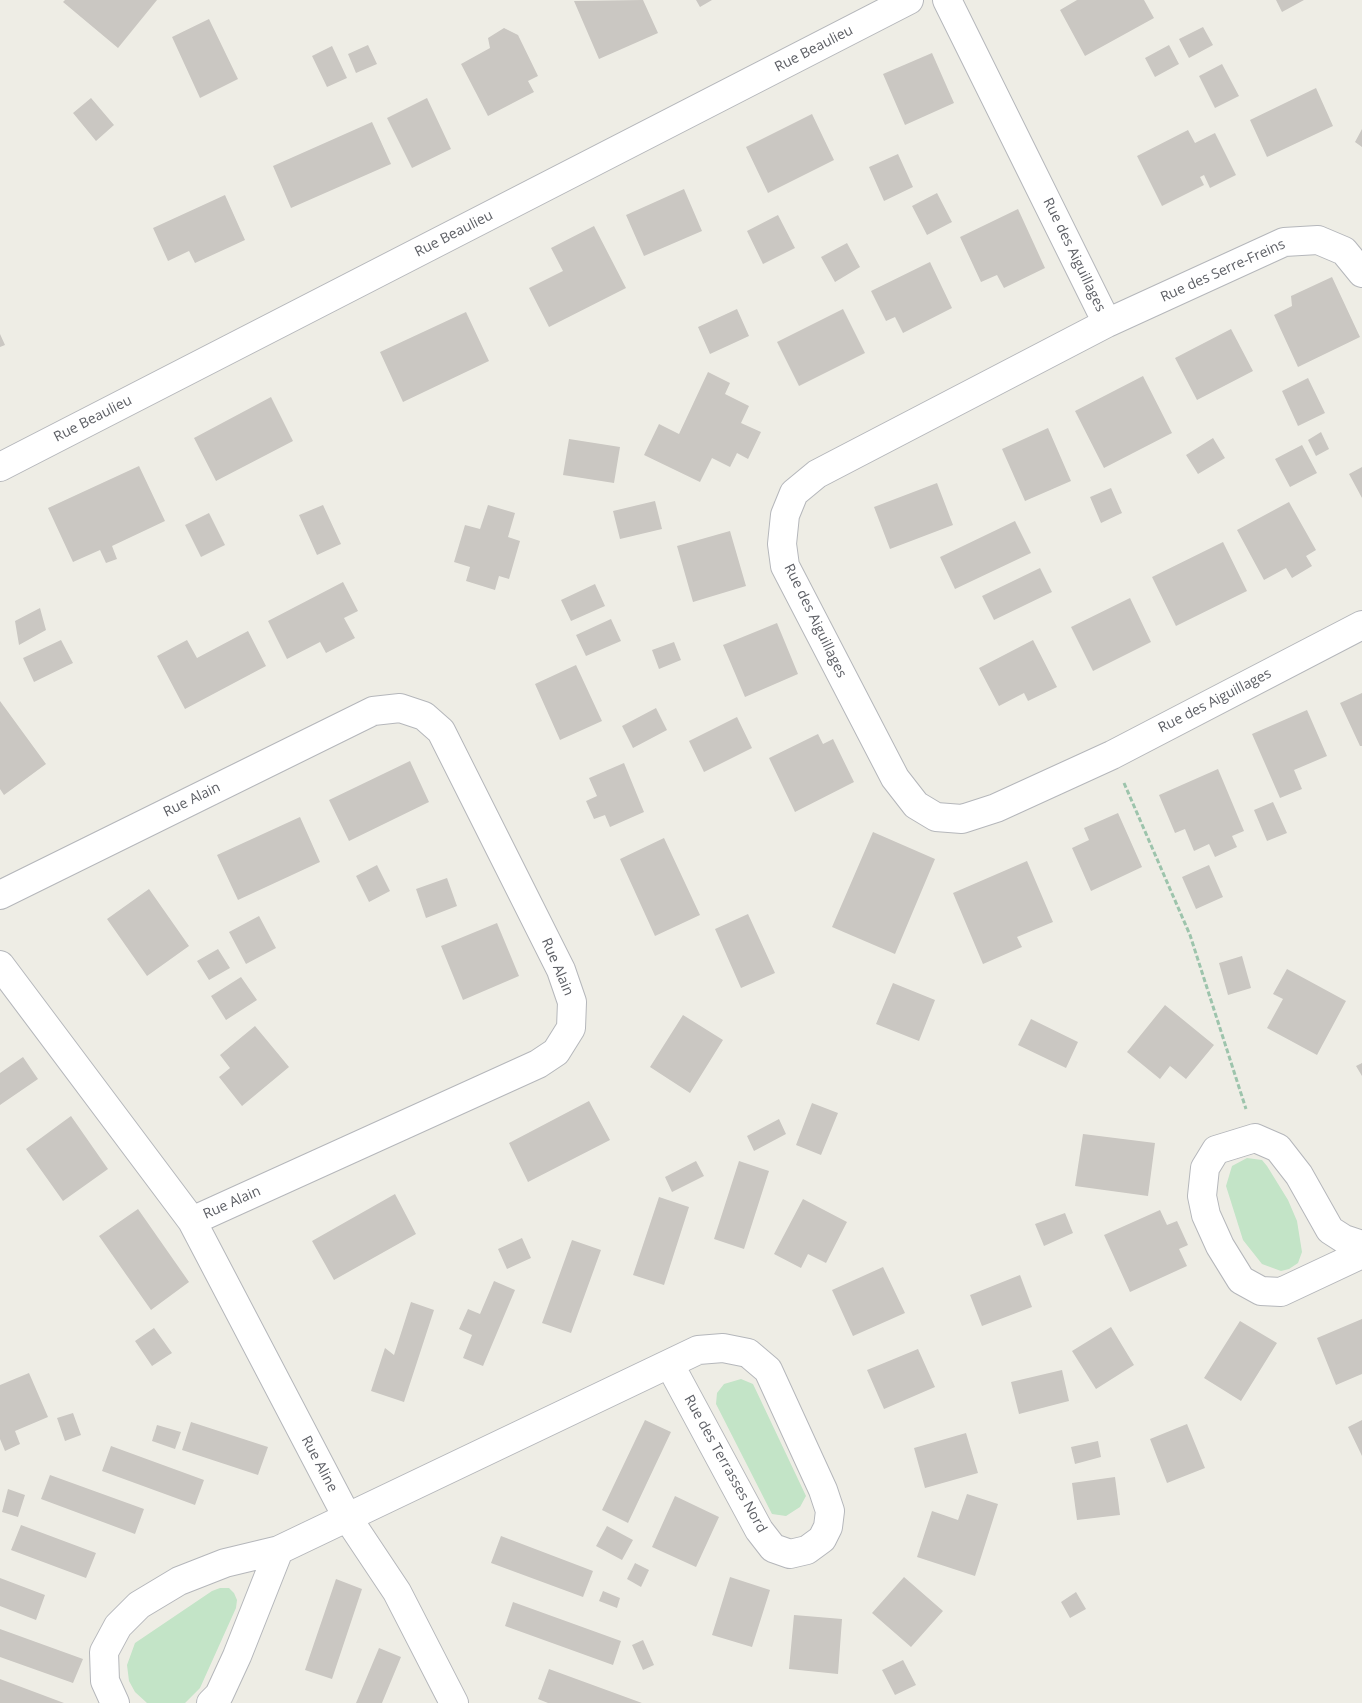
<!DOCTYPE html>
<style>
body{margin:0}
canvas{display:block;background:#eeede5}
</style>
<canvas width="1362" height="1703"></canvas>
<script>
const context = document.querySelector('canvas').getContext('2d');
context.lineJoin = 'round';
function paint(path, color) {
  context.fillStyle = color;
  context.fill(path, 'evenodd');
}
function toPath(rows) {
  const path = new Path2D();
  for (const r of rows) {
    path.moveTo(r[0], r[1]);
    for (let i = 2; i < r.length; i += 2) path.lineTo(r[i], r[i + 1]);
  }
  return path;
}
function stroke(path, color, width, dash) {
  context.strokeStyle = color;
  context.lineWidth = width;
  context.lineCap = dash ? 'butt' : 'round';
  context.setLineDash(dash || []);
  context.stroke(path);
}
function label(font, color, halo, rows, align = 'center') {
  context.font = font + ' "Open Sans",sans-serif';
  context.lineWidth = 4;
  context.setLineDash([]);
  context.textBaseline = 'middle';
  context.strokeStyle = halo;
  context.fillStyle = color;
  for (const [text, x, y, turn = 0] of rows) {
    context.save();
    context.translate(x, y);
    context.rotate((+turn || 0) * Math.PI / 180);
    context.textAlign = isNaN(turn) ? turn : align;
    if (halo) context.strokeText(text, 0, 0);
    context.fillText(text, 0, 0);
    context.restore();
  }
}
paint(toPath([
 [1247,1158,1262,1160,1267,1166,1288,1200,1297,1221,1302,1252,1298,1263,1289,1269,1281,1271,1262,1264,1243,1240,1226,1186,1232,1166],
 [741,1379,753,1384,806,1496,800,1507,786,1516,772,1514,716,1404,717,1393,724,1384],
 [220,1588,229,1588,234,1593,237,1600,236,1608,200,1688,185,1703,147,1703,135,1692,129,1681,127,1665,135,1643,212,1591]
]), '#c3e4c7');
paint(toPath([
 [65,0,157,0,118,48,63,2],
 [643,0,658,33,599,59,574,1],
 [696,0,712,0,700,7],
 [1077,0,1144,0,1154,18,1085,56,1060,10],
 [1276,0,1304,0,1282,12],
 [209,19,238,79,200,98,172,37],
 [1203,27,1213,45,1189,58,1179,39],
 [504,28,518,35,538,76,528,81,534,92,488,116,461,64,490,48,488,38],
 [368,45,377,64,356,73,348,54],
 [1169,45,1179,64,1155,77,1145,58],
 [332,46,347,78,327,87,312,56],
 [932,53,954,103,905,125,883,74],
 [1222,64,1239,96,1215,108,1199,76],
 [1316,88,1333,126,1267,157,1250,120],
 [91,98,114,125,96,141,73,113],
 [427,98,451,149,412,168,387,118],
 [812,114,834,160,768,193,746,147],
 [372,122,391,164,291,208,273,166],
 [1362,129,1362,147,1355,142],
 [1188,130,1195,143,1215,133,1236,175,1210,188,1204,175,1200,177,1204,185,1162,206,1137,156],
 [898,154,913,187,884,201,869,167],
 [684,189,702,231,644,256,626,215],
 [937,193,952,222,927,235,912,206],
 [225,195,245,240,195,263,189,251,168,261,153,228],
 [1018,209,1045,268,1004,288,997,275,981,282,960,237],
 [778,215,795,248,763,264,747,231],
 [594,226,626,288,549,327,529,288,563,271,551,248],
 [847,243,860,267,835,282,821,257],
 [930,262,952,308,903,333,895,317,886,321,871,291],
 [1332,277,1360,337,1298,367,1274,315,1292,306,1291,296],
 [737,309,749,336,710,354,698,327],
 [843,309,865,353,799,386,777,342],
 [466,312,489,361,403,402,380,352],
 [1231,329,1253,371,1197,400,1175,358],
 [0,334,5,345,0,347],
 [708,372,730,383,725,394,749,406,741,423,761,432,748,459,737,453,730,467,712,458,700,482,644,455,659,424,679,434],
 [1143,376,1172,433,1104,468,1075,411],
 [1308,378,1325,413,1298,426,1282,391],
 [271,397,293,441,216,481,194,438],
 [1048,428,1071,481,1025,501,1002,449],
 [1321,432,1329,449,1316,456,1308,440],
 [1213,438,1225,458,1198,474,1186,455],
 [569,439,620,447,614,483,563,475],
 [1302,445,1317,473,1290,487,1275,459],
 [139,466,165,521,112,546,117,559,106,563,100,550,73,562,48,508],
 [1362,467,1362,498,1349,474],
 [937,483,953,525,890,549,874,507],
 [1111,488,1122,513,1101,523,1090,497],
 [655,501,662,529,620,539,613,511],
 [1289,502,1316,550,1306,556,1312,566,1292,578,1286,568,1264,580,1237,530],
 [323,505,341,544,317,555,299,515],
 [488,505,515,513,508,537,520,541,509,579,499,576,495,590,466,581,470,567,454,562,465,525,480,529],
 [209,513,225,545,201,557,185,525],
 [1015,521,1031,553,955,589,940,557],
 [730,531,746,586,693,602,677,546],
 [1223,542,1247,591,1176,626,1152,577],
 [1040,568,1052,592,994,620,982,596],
 [343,582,358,611,344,618,355,638,326,653,320,642,287,659,268,621],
 [595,584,605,606,571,621,561,600],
 [1130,598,1151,642,1093,671,1071,627],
 [40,608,46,630,19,645,15,621],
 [611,619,621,641,586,656,576,635],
 [777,623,798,674,745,697,723,645],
 [248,631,266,666,185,709,157,656,187,640,197,658],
 [61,640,73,663,34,682,23,658],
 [1033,640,1057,687,1028,701,1024,693,999,706,979,668],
 [674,642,681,660,659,669,652,650],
 [576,665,602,721,560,740,535,684],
 [1362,693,1362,746,1360,746,1340,703],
 [0,701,46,764,4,795,0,789],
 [656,708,667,730,633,748,622,726],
 [1307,710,1327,756,1294,770,1302,789,1280,798,1252,734],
 [737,717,752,748,704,772,689,741],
 [818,734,823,744,833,739,854,782,795,812,769,758],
 [410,761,429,802,349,841,329,800],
 [624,763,644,812,610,827,605,815,594,819,586,801,597,796,589,778],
 [1218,769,1244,831,1232,836,1237,847,1215,857,1209,844,1194,851,1185,829,1175,833,1159,795],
 [1273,802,1287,833,1267,841,1254,810],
 [1118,813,1142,867,1091,891,1072,848,1089,840,1084,828],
 [300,817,320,862,238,900,217,855],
 [873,832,935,859,895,954,832,927],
 [664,838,700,915,655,936,620,859],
 [1027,861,1053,922,1017,937,1022,947,983,964,953,893],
 [377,865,390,891,369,902,356,876],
 [1209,865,1223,897,1196,909,1182,877],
 [447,878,457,906,426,918,416,889],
 [149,889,189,946,147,976,107,919],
 [748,914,775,973,741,988,715,929],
 [259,916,276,948,246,964,229,932],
 [497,923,519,976,463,1000,441,946],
 [218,949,230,968,209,980,197,961],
 [1242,956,1251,988,1228,995,1219,963],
 [1287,969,1346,1001,1317,1055,1267,1028,1283,999,1273,994],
 [241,977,257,1000,226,1020,211,996],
 [893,983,935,1000,919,1041,876,1024],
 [1165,1005,1214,1045,1186,1079,1170,1066,1160,1079,1127,1052],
 [683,1015,723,1040,690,1093,650,1067],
 [1031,1019,1078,1042,1066,1068,1018,1045],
 [255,1026,289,1067,242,1106,219,1077,230,1068,220,1055],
 [23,1057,38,1079,0,1105,0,1073],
 [1362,1063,1362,1076,1356,1066],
 [589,1101,610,1140,528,1182,509,1143],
 [812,1103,838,1113,821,1155,796,1145],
 [71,1116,108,1169,63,1201,26,1149],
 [779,1119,786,1134,754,1151,747,1136],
 [1083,1134,1155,1143,1148,1196,1075,1186],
 [696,1161,704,1176,672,1192,665,1177],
 [739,1161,769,1171,744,1249,714,1239],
 [395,1194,416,1234,334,1280,312,1241],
 [659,1197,689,1207,664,1285,633,1275],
 [803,1199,847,1222,826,1263,808,1254,801,1268,774,1254],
 [138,1209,189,1282,151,1310,99,1236],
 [1160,1210,1167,1225,1177,1221,1188,1245,1179,1249,1187,1266,1130,1292,1104,1235],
 [1065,1213,1073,1233,1044,1246,1035,1224],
 [522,1238,531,1258,507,1269,498,1249],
 [572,1240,601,1250,571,1333,542,1323],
 [883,1267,905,1313,853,1336,832,1290],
 [1020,1275,1032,1307,982,1326,970,1295],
 [494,1281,515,1290,483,1366,463,1358,472,1335,459,1329,468,1309,480,1314],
 [411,1302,434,1310,404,1402,371,1391,385,1348,394,1355],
 [1362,1319,1362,1374,1336,1385,1317,1338],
 [1240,1321,1277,1343,1241,1401,1204,1378],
 [1111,1327,1134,1365,1096,1389,1072,1351],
 [154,1328,172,1353,152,1366,135,1341],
 [918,1349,935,1387,884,1409,867,1370],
 [1062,1370,1069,1401,1019,1414,1011,1382],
 [29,1373,48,1417,15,1431,20,1444,5,1451,0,1439,0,1385],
 [73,1413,81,1435,65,1441,57,1418],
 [645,1420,671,1432,628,1523,602,1510],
 [1362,1420,1362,1456,1348,1427],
 [191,1422,268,1447,258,1475,182,1450],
 [1187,1424,1205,1468,1167,1483,1150,1439],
 [157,1425,181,1432,175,1449,152,1441],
 [966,1433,978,1473,925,1488,914,1448],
 [1098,1441,1101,1457,1075,1464,1071,1447],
 [111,1446,204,1480,195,1505,102,1471],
 [50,1475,144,1509,135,1534,41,1499],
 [1115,1477,1120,1515,1077,1520,1072,1483],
 [8,1489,25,1495,18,1517,2,1512],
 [967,1494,998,1504,975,1576,917,1557,932,1511,958,1520],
 [675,1496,719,1517,696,1567,652,1547],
 [21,1525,96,1553,86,1578,11,1550],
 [607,1526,633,1540,622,1560,596,1546],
 [501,1536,593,1571,583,1597,491,1563],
 [635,1563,649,1570,641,1587,627,1579],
 [730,1577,770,1590,752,1647,712,1635],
 [904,1577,943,1611,911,1647,872,1613],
 [0,1578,45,1595,36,1620,0,1606],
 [336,1579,362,1589,332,1679,305,1670],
 [603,1591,620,1598,617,1608,599,1601],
 [1076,1592,1086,1609,1070,1618,1061,1602],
 [513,1602,621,1641,613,1665,505,1626],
 [794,1615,842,1619,838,1674,789,1669],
 [0,1629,83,1659,73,1683,0,1657],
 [643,1640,654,1665,643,1670,632,1645],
 [379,1648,401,1657,382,1703,356,1703],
 [903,1660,916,1685,895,1695,882,1670],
 [549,1669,642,1703,548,1703,538,1699],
 [0,1679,64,1703,0,1703]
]), '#cac7c2');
const street = toPath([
 [947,0,1107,323,817,474,794,493,785,515,782,544,785,566,895,778,916,805,936,817,962,819,996,808,1112,755,1362,625],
 [1107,323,1284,242,1318,240,1344,251,1362,273],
 [0,467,909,0],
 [0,895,373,711,400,708,424,716,441,731,561,970,572,1002,571,1028,556,1052,538,1064,192,1221],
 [0,965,192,1221,347,1517,397,1592,454,1703],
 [1362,1245,1344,1239,1330,1230,1299,1175,1278,1148,1255,1138,1216,1150,1205,1168,1202,1196,1206,1215,1220,1246,1241,1280,1261,1291,1281,1292,1362,1254],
 [115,1703,105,1681,104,1652,118,1626,139,1605,179,1581,225,1563,279,1550,698,1350,723,1348,748,1353,768,1370,823,1490,830,1511,828,1527,822,1539,807,1550,790,1554,773,1548,759,1530,670,1365],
 [211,1703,219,1695,237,1656,279,1550]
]);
stroke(street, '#b5b7bb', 30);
stroke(toPath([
 [1124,783,1190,935,1246,1109]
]), '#9dc4ac', 3, [5, 2.5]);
stroke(street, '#fff', 28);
label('14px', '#5d5f65', '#fff', [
 ["Rue Beaulieu",814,49,-27],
 ["Rue Beaulieu",454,234,-27],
 ["Rue des Aiguillages",1074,255,64],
 ["Rue des Serre-Freins",1223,271,-24],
 ["Rue Beaulieu",93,419,-27],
 ["Rue des Aiguillages",815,621,64],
 ["Rue des Aiguillages",1215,701,-27],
 ["Rue Alain",192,800,-26],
 ["Rue Alain",557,967,67],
 ["Rue Alain",232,1203,-24],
 ["Rue Aline",319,1464,62],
 ["Rue des Terrasses Nord",725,1464,61]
]);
</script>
